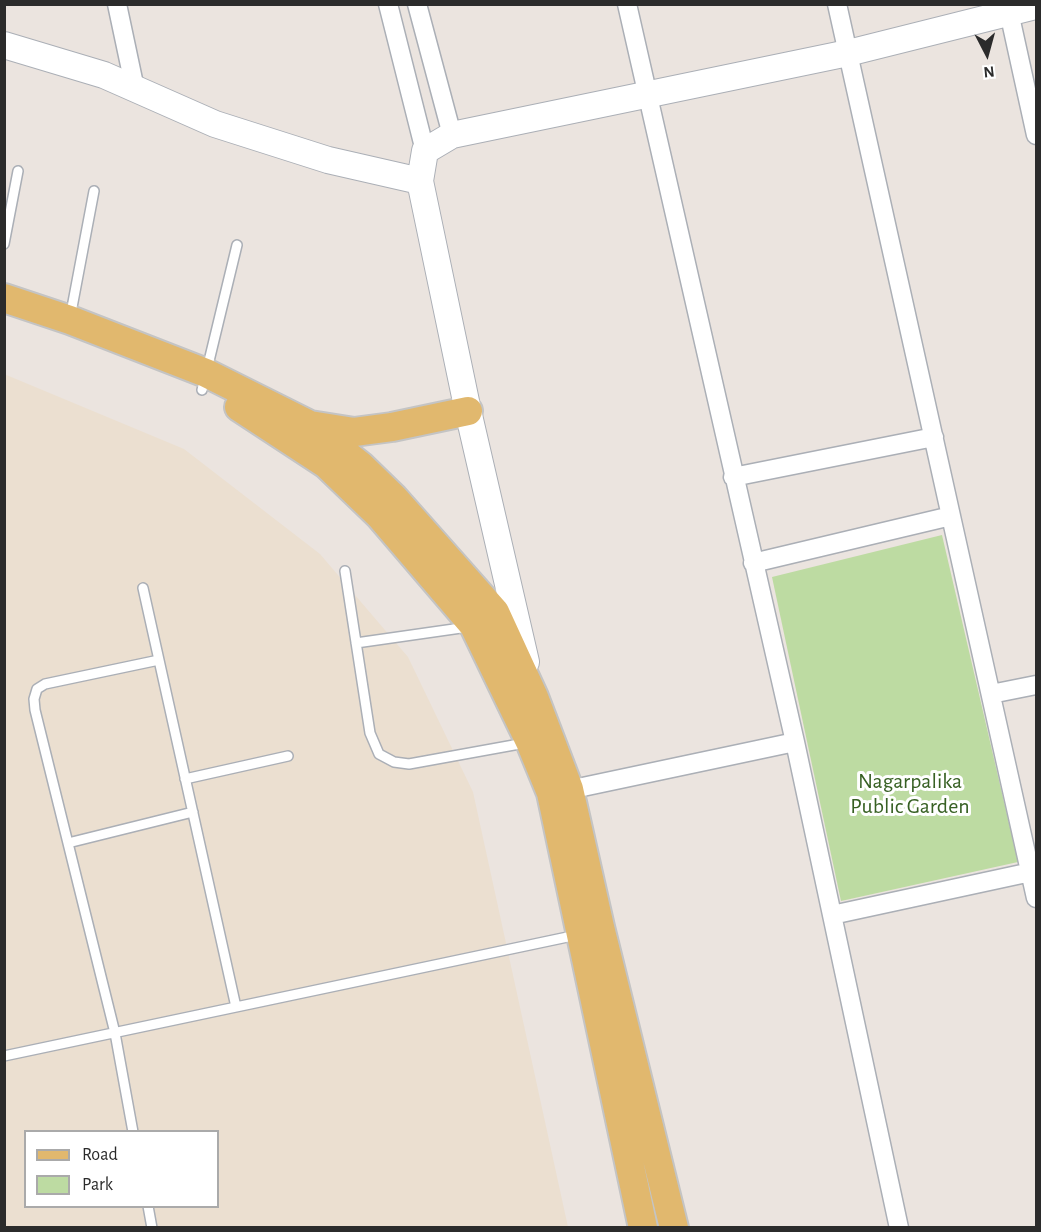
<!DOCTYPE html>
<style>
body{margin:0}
#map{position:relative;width:1041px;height:1232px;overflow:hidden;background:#ebe4df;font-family:"Alegreya Sans",sans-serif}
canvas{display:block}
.frame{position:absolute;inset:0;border:6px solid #2b2b2b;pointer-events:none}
.legend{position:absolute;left:24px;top:1130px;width:195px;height:78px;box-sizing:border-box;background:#fff;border:2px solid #aaa;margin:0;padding:8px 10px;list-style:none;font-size:18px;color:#2b2b2b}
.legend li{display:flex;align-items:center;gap:12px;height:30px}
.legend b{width:30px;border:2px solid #aaa}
.north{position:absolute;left:957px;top:24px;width:60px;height:60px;-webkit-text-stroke:4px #fff;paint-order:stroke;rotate:174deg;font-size:16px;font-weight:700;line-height:24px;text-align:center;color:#2b2b2b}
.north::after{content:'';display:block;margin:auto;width:21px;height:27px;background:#2b2b2b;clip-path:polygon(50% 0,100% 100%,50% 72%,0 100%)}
</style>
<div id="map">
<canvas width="1041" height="1232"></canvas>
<div class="frame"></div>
<ul class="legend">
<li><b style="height:8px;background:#e1b86e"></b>Road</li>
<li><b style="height:16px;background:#bddba2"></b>Park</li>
</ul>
<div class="north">N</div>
</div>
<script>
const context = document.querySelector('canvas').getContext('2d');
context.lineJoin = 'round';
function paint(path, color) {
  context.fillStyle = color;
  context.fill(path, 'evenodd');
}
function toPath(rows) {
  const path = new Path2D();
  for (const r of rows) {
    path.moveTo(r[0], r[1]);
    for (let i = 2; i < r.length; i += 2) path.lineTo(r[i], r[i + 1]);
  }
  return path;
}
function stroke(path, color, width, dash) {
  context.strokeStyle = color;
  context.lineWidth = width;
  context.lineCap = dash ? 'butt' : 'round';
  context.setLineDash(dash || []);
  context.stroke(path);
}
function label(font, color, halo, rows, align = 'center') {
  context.font = font + ' "Alegreya Sans",sans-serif';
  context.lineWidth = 6;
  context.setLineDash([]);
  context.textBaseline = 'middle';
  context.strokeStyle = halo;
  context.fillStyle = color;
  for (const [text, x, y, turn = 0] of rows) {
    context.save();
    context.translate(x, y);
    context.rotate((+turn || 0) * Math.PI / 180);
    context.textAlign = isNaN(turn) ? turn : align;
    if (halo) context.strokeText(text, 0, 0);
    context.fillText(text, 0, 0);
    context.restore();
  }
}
paint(toPath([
 [4,374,184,449,320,554,408,657,473,792,568,1227,5,1227],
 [26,1132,218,1132,218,1206,26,1206]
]), '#ebdfd0');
paint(toPath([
 [942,535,1018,862,841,901,772,577]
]), '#bddba2');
const lane = toPath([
 [4,244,18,171],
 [70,318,94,191],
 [202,390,237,245],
 [345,571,370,733,379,754,394,762,409,764,525,743],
 [143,588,236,1007],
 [356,643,468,627],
 [185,779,288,756],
 [68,843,193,812],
 [4,1056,577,935],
 [133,1132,115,1033,35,710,34,699,37,689,45,684,159,660],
 [148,1206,152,1228]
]);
const street = toPath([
 [117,4,135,89],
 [388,4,425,151],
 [417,4,452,135],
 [627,4,795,742,899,1228],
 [837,4,1036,898],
 [1009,12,1036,135],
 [733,477,934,437],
 [753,563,951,516],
 [991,694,1036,685],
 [559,792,795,742],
 [832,915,1031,872]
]);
const secondary = toPath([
 [4,45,104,75,215,124,328,160,420,181],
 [526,662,468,411,420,181,425,151,452,135,848,53,1036,6]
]);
const primary = toPath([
 [4,298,70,320,206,373,308,424,361,466,394,498,495,612,534,697,569,789,600,927,674,1228],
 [239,407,326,464,380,516,474,626,530,742,551,793,643,1228],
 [310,425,354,432,392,427,468,411]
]);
stroke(lane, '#abafb6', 12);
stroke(street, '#abafb6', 21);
stroke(secondary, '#abafb6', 28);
stroke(primary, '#c4c4c4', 32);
stroke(lane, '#fff', 9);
stroke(street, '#fff', 18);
stroke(secondary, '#fff', 26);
stroke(primary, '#e1b86e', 28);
label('22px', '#376023', '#fff', [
 ["Nagarpalika",910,781],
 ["Public Garden",910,806]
]);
</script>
